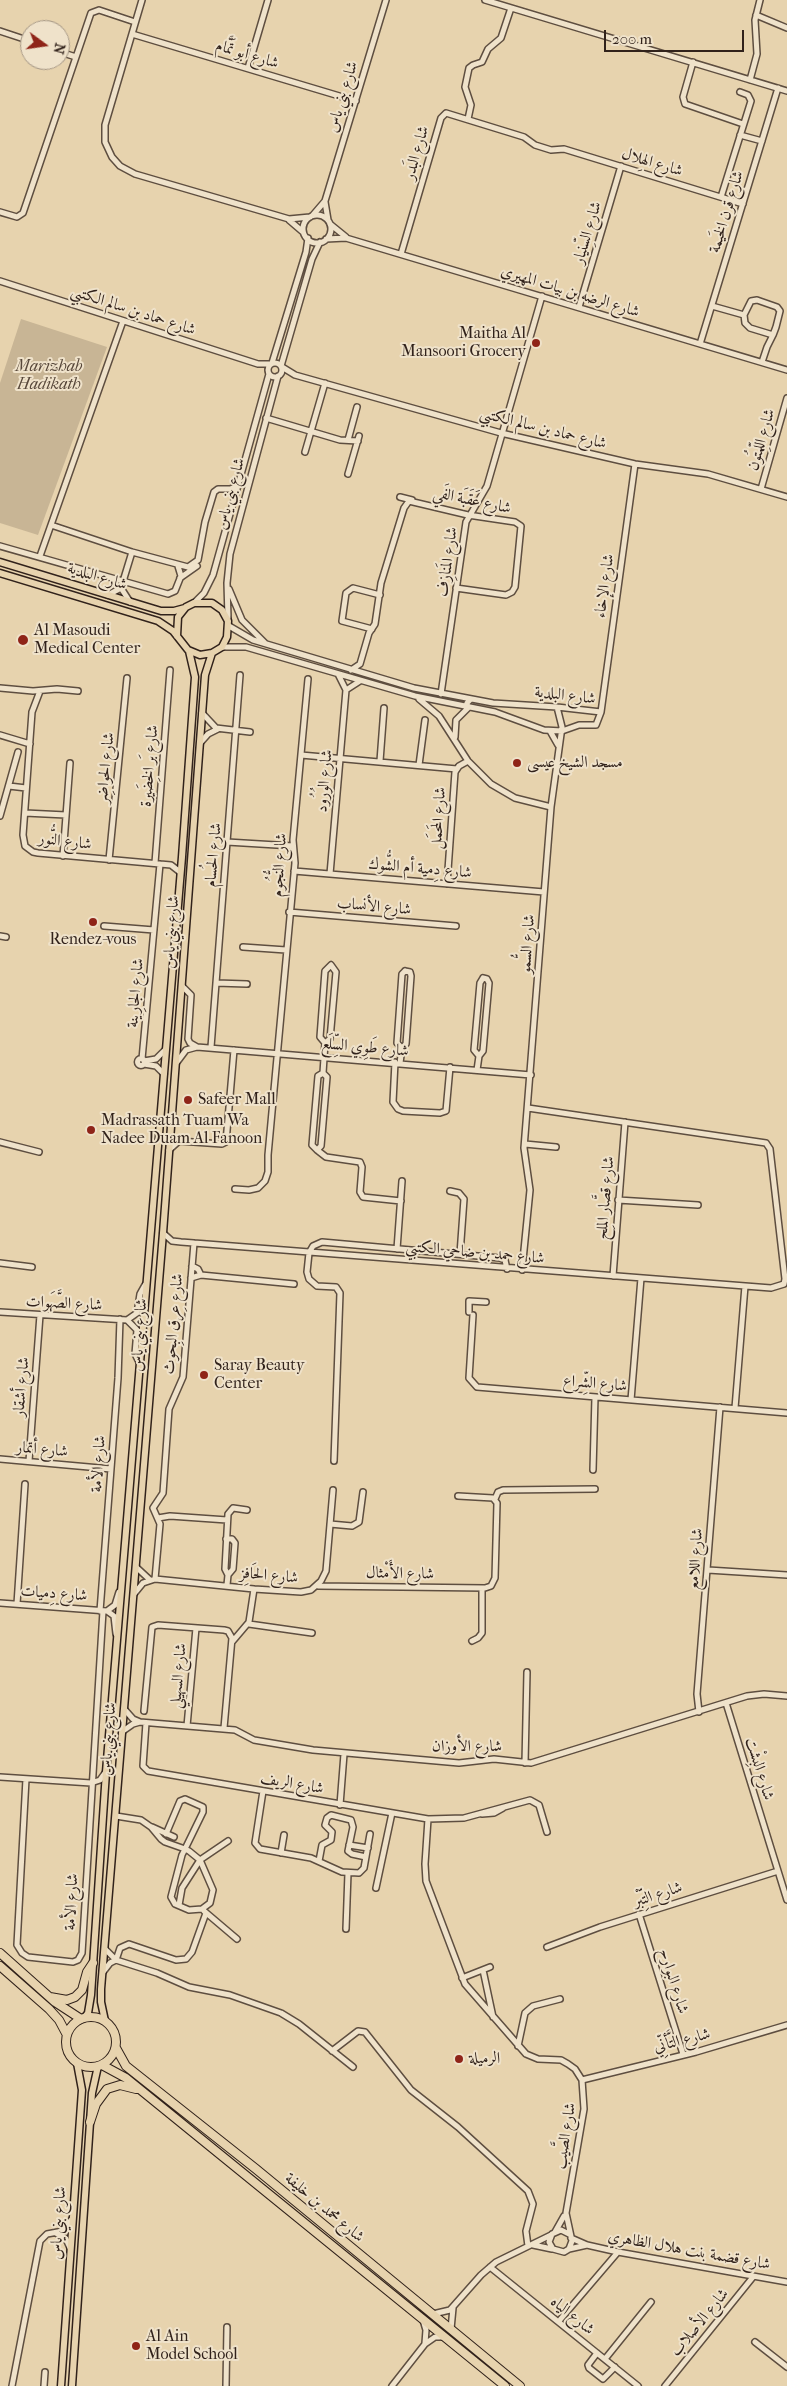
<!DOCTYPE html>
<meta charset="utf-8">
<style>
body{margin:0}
#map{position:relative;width:787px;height:2386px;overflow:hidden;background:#e7d3ae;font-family:"IM FELL French Canon",serif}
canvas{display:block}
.north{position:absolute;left:20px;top:20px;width:50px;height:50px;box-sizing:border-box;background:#efe2ca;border:1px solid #a39584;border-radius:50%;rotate:104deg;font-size:14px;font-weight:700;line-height:20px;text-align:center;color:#31221b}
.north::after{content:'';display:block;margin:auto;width:18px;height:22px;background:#8f2418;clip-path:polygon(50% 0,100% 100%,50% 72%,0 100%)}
.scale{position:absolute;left:604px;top:30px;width:140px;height:22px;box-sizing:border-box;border:2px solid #31221b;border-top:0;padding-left:6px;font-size:15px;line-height:18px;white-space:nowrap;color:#31221b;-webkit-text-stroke:4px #efe2ca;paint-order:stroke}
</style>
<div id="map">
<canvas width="787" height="2386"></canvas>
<div class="north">N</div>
<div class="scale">200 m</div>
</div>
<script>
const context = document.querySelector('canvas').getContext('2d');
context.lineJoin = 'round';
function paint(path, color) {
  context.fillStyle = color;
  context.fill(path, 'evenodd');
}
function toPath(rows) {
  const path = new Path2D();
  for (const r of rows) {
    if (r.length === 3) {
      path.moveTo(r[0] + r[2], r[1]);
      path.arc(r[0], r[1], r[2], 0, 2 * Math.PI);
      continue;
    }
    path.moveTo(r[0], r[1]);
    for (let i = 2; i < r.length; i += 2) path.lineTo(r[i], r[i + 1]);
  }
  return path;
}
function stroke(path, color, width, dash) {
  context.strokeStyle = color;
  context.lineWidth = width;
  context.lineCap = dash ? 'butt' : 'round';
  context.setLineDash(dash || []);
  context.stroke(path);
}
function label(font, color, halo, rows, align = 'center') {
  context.font = font + ' "IM FELL French Canon",Amiri,serif';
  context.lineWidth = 4;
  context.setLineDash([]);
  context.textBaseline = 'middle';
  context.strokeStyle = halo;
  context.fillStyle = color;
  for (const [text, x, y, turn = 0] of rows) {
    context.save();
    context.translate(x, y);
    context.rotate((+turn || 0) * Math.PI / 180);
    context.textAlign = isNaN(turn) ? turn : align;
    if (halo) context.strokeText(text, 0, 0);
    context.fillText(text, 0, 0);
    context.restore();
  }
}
paint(toPath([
 [21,319,107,347,38,535,0,523,0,383]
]), '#c8b595');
const minor = toPath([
 [142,0,105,125,105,142,112,157,120,166,135,174,289,219,310,217],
 [485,0,787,91],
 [756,15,787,28],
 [0,31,30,41],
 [132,34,356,101],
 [60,52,76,57],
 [693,62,683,97,685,104,743,124],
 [248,68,268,0],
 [750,80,757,54,755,20,760,0],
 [468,119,471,105,465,87,469,68,473,65,482,62,488,49,501,38,511,8],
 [740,135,762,141],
 [721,197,751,101,748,95,740,92],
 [325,202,328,220],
 [0,212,17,217,23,213,91,13,99,10,135,22],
 [313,215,325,201,386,0],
 [317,229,14],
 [289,220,303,232],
 [330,224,346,237],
 [326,239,346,238,787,370],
 [401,254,441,118,446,113,524,137,535,145,551,150,564,149,743,204],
 [0,281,258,364,271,364],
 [712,306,744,315],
 [579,307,621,166],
 [700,344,778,88],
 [762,362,767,347,773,335,776,327,780,311,777,307,757,300,751,301,744,315,745,323,750,328,773,335],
 [275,370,7],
 [272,363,306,252,308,238],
 [281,366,312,259,320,242],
 [282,367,295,375,501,433,635,464,708,474,787,497],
 [266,418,340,440,358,441],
 [348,440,357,407],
 [305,452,325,383],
 [348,474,359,436],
 [761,489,787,398],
 [400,497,412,500],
 [51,525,132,552,188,567,198,560,205,522,214,492,218,489,230,489,238,486],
 [0,546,168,594,175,591,181,576,178,566],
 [40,556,123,321],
 [180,578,197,566],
 [121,588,130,602],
 [229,589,242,620,265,643],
 [108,595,121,588,132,552],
 [194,603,204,593,213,575,269,374],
 [228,618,227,583,230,554,278,376],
 [229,626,253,640,414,688,493,703,557,707,601,712],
 [372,629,342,621,346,593,353,588,380,595],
 [222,647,246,647,415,696,495,712,544,730,562,731,579,725,596,725,601,712,635,464],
 [351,670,360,664,369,633,375,624,381,583,404,508,409,501,468,515,515,522,521,526,515,587,512,592,506,595,456,588],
 [0,688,33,691,57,689,78,691],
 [346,690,360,681],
 [40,691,32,712,23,835,25,846,33,852,38,853,171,865,180,872],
 [441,694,466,522,487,486,542,296],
 [419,699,439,716,468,761,491,784,515,798,551,807],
 [202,713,216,728,250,732],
 [550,731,558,745],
 [0,735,30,744],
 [455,737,456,720,468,708,467,703,470,700],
 [200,743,208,734,218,729],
 [301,755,457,769],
 [380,761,384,708],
 [419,765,425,720],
 [9,786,26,788],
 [25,813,66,815],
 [0,816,18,752],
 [227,842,293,846],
 [63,856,70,763],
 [109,860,127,678],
 [155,863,170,670],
 [294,871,544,892],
 [330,874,346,690,338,674],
 [447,884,455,772,459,766,468,761],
 [289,912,456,926],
 [104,926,154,930],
 [0,936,6,937],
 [243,947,286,950],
 [331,965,336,972,330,1039,325,1043,320,1037,325,971,331,965],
 [405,971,410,972,411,976,406,1044,402,1048,397,1043,402,974,405,971],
 [483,978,487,979,489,983,483,1051,479,1056,474,1050,480,983,483,978],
 [216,983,247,984],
 [182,986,191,995,188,1039,190,1043,197,1047],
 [211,1047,240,675],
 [141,1062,3.5],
 [142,1059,160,864],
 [144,1061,156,1059,166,1049],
 [177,1062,186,1050,197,1047,531,1075],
 [395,1062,393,1102,398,1109,403,1111,440,1113,446,1111,450,1067],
 [400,1063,402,1048],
 [144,1064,156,1066,164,1074],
 [477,1070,479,1056],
 [323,1073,327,1077,321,1146,317,1150,312,1145,318,1076,323,1073],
 [323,1073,325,1043],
 [0,1142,39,1152],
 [525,1144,556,1147],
 [169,1150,179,1141,222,1144,226,1142,234,1050],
 [317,1150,326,1157,360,1162,362,1167,360,1192,363,1197,401,1201],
 [235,1189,249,1190,258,1188,265,1181,268,1172,268,1155,295,863,293,840,308,679],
 [450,1191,459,1193,464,1199,460,1254],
 [618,1200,698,1205],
 [163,1233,172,1241,181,1242,771,1288,784,1284,785,1279,770,1149,766,1143,528,1108],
 [397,1249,402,1181],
 [0,1263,32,1267],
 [192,1266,198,1269,201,1275],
 [522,1270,530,1190,524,1148,551,807,562,727,557,707],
 [613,1276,625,1122],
 [191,1278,201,1275,294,1284],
 [0,1312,127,1320,137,1313,140,1294,145,1285],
 [469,1312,469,1301,486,1302],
 [473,1315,469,1378,477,1387,787,1413],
 [127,1320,137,1330,135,1354,139,1362],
 [631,1400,641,1278],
 [735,1408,745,1286],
 [0,1459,111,1469],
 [29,1461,40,1315],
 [334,1461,340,1293,336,1287,317,1286,309,1279,307,1272,309,1253,313,1246,322,1242,500,1258,505,1260,507,1269],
 [593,1470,595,1397],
 [495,1499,498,1492,503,1490,595,1489],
 [158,1518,170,1516,227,1520],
 [330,1524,352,1526,359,1522,363,1492],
 [226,1539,232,1539,235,1543,233,1569,228,1575],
 [136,1567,149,1579],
 [708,1570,787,1575],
 [155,1579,160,1524,153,1508,163,1493,169,1409,183,1377,194,1243],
 [227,1585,228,1575,225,1569,228,1514,233,1508,247,1510],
 [318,1586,485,1588,491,1586,495,1578,497,1503,493,1498,458,1496],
 [134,1594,143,1583,155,1579,254,1589,301,1592,311,1590,321,1581,326,1571,333,1490],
 [0,1603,107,1611,114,1616,116,1634],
 [17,1604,25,1484],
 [100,1611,118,1378,120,1319],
 [107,1611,115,1605,119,1592],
 [249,1624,312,1633],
 [472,1641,478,1638,482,1633,482,1588],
 [232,1642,249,1622,254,1589],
 [726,1703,787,1900],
 [125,1710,133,1719,140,1722,235,1730,254,1740,313,1750,459,1763,494,1759,531,1763,747,1696,764,1694,787,1696],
 [144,1711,152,1627,158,1625,224,1630,228,1631,232,1638,224,1728],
 [699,1712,697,1694,720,1407],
 [146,1723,143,1766,148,1771,428,1819,464,1818,530,1800,539,1805,547,1832],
 [187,1726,196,1628],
 [123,1731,133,1724,140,1722],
 [525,1763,527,1672],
 [0,1777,91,1783,100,1780,105,1773],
 [26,1779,17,1945,22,1953,28,1957,73,1962,78,1960,82,1953,103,1611],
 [263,1791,255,1843,260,1849,311,1858,342,1872,359,1873,364,1868,370,1834],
 [340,1805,344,1754],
 [482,1814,494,1813,503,1808],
 [116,1816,141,1820,151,1827,161,1839,165,1842,185,1849,189,1851,200,1860,213,1890,210,1903,202,1909,189,1910,175,1904,171,1897,182,1855,185,1849,203,1812,203,1807,185,1799,180,1801,166,1834],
 [428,1819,425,1864,426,1881,465,1984,526,2054,538,2059,561,2060,568,2064,575,2069,582,2080,584,2109,566,2213,572,2241,569,2249,564,2252,553,2249,549,2242,552,2234,561,2230,569,2234],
 [152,1827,174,1837],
 [349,1845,368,1848],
 [281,1853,284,1835],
 [319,1861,322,1845,331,1840,332,1832,325,1825,327,1818,331,1815,351,1820,353,1827,348,1851,352,1854,366,1857],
 [376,1888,392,1813],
 [179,1905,182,1888,200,1860,228,1841],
 [204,1911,237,1939],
 [639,1914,683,2054],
 [346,1929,348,1873],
 [547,1947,600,1927,778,1871],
 [106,1950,116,1960,157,1973,189,1987,230,1995,281,2013,299,2024,353,2067],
 [116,1960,120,1948,129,1944,176,1960,186,1959,192,1952,206,1913],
 [483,1970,493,2017],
 [103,1972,110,1963,116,1960],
 [462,1978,490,1967],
 [518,2046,525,2013,533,2006,560,1999],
 [332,2051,358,2031,365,2032,411,2090,458,2127,528,2191,533,2204,526,2231,528,2246],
 [582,2080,696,2052,787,2025],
 [555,2232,564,2216],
 [56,2233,66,2239,70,2248],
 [571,2238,587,2245,618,2252,787,2282],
 [533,2245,552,2249],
 [569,2249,587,2245],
 [490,2267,638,2386],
 [433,2314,450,2310,481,2275,496,2262,551,2235],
 [423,2320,426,2330,425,2343],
 [559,2321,618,2252],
 [451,2329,453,2308],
 [755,2342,787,2367],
 [597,2353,588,2365,589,2368,603,2379,615,2367],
 [605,2359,651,2302],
 [12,2386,40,2241,47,2234,63,2231,72,2219],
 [44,2386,45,2372],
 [226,2386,227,2327],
 [392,2386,425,2344,435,2337,443,2337],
 [665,2386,753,2277]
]);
const major = toPath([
 [0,562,161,611,174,611,185,608],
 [0,573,158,621,173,631,188,650,200,655,212,653,222,647,227,637,228,621,222,610,212,603,194,603,186,607,178,617,177,636],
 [84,2018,88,2013,91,1995,106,1772,182,857,195,677,189,651],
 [105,2021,101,2002,101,1989,163,1233,205,675,212,653],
 [61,2386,82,2090,77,2063],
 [72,2386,92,2093,98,2066]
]);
const highway = toPath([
 [0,1953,55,2002,81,2019],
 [0,1966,49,2009,59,2020,67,2035],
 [50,1997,67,2000,75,1997,82,1990,87,1972,93,1963],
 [91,2042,25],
 [116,2048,126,2066,256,2169,520,2386],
 [102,2065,126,2078,505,2386],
 [90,2122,96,2104,107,2089,120,2085,136,2089]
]);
stroke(minor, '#5e4e40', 8);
stroke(major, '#31221b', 9);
stroke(highway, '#31221b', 10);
stroke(minor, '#efe2ca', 5);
stroke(major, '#e7d3ae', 6);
stroke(highway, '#e7d3ae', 8);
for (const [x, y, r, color] of [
 [536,343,5,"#8f2418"],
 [23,640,6,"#8f2418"],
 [517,763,5,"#8f2418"],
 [93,922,5,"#8f2418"],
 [188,1100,5,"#8f2418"],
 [91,1130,5,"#8f2418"],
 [204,1375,5,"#8f2418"],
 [459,2059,5,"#8f2418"],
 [136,2346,5,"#8f2418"]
]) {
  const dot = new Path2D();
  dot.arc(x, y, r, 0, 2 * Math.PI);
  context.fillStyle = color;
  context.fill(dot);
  stroke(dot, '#efe2ca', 2);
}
label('16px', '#31221b', '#efe2ca', [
 ["شارع أبو تَمَّام",247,55,17],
 ["شارع بني ياس",343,97,-73],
 ["شارع البَدر",417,153,-74],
 ["شارع الهِلال",652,163,17],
 ["شارع قرن الخَيمة",727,212,-73],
 ["شارع السِّنيار",588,233,-73],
 ["شارع الرضه بن بيات المهيري",570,292,17],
 ["شارع حماد بن سالم الكتبي",133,311,18],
 ["شارع حماد بن سالم الكتبي",543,429,14],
 ["شارع اللِّمتُون",762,440,-74],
 ["شارع بني ياس",231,494,-75],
 ["شارع عَقَبَة الفَي",472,501,12],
 ["شارع المَنازِف",448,562,-82],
 ["شارع البلدية",97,577,17],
 ["شارع الإخاء",605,586,-82],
 ["شارع البلدية",565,696,7],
 ["شارع بَر الخِضَيرة",150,766,-85],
 ["شارع الحواضِر",106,768,-84],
 ["شارع الوُرُود",325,781,-85],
 ["شارع المَحمَل",439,818,-86],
 ["شارع النُّور",65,842,7],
 ["شارع الحُسام",214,855,-85],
 ["شارع النُّجُوم",280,865,-86],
 ["شارع دِمية أم الشُّوك",420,869,5],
 ["شارع الأنساب",374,907,5],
 ["شارع بني ياس",172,932,-86],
 ["شارع السُّمو",528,944,-86],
 ["شارع الجارِينة",136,993,-85],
 ["شارع طَوِي السِّلَع",365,1048,5],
 ["شارع قصَّار المِلح",606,1198,-85],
 ["شارع حمد بن ضاحي الكتبي",475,1253,5],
 ["شارع الصَّهَوات",64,1304,3],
 ["شارع عِرق البِحوث",174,1324,-85],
 ["شارع بني ياس",140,1335,-86],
 ["شارع الشِّراع",595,1384,5],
 ["شارع أشقار",22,1387,-85],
 ["شارع أتمار",42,1450,5],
 ["شارع الأمة",99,1464,-86],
 ["شارع اللامع",696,1559,-86],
 ["شارع الأَمْثال",400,1574,1],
 ["شارع الحَافِز",269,1576,5],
 ["شارع دِميات",54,1594,4],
 ["شارع السهيلي",179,1676,-85],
 ["شارع بني ياس",109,1739,-86],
 ["شارع الأوزان",467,1747],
 ["شارع البِشْت",759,1769,73],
 ["شارع الريف",292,1784,10],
 ["شارع التِّبْر",658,1895,-18],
 ["شارع الأمة",72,1902,-87],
 ["شارع البوارح",673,1981,73],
 ["شارع التَّأنِّي",682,2041,-14],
 ["شارع الصَّيب",566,2136,-81],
 ["شارع محمد بن خليفة",324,2208,40],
 ["شارع بني ياس",59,2223,-86],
 ["شارع قضمة بنت هلال الظاهري",689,2251,10],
 ["شارع الياه",572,2316,39],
 ["شارع الأصلاب",700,2323,-51]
]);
label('16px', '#31221b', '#efe2ca', [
 ["Maitha Al",526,334,"right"],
 ["Mansoori Grocery",526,352,"right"],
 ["Al Masoudi",34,631],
 ["Medical Center",34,649],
 ["مسجد الشيخ عيسى",527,763],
 ["Rendez-vous",93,940,"center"],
 ["Safeer Mall",198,1100],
 ["Madrassath Tuam Wa",101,1121],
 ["Nadee Duam Al Fanoon",101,1139],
 ["Saray Beauty",214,1366],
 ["Center",214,1384],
 ["الرميلة",469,2059],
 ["Al Ain",146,2337],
 ["Model School",146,2355]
], 'left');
label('italic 16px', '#57473a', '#efe2ca', [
 ["Marizhab",49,367],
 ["Hadikath",49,385]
]);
</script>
